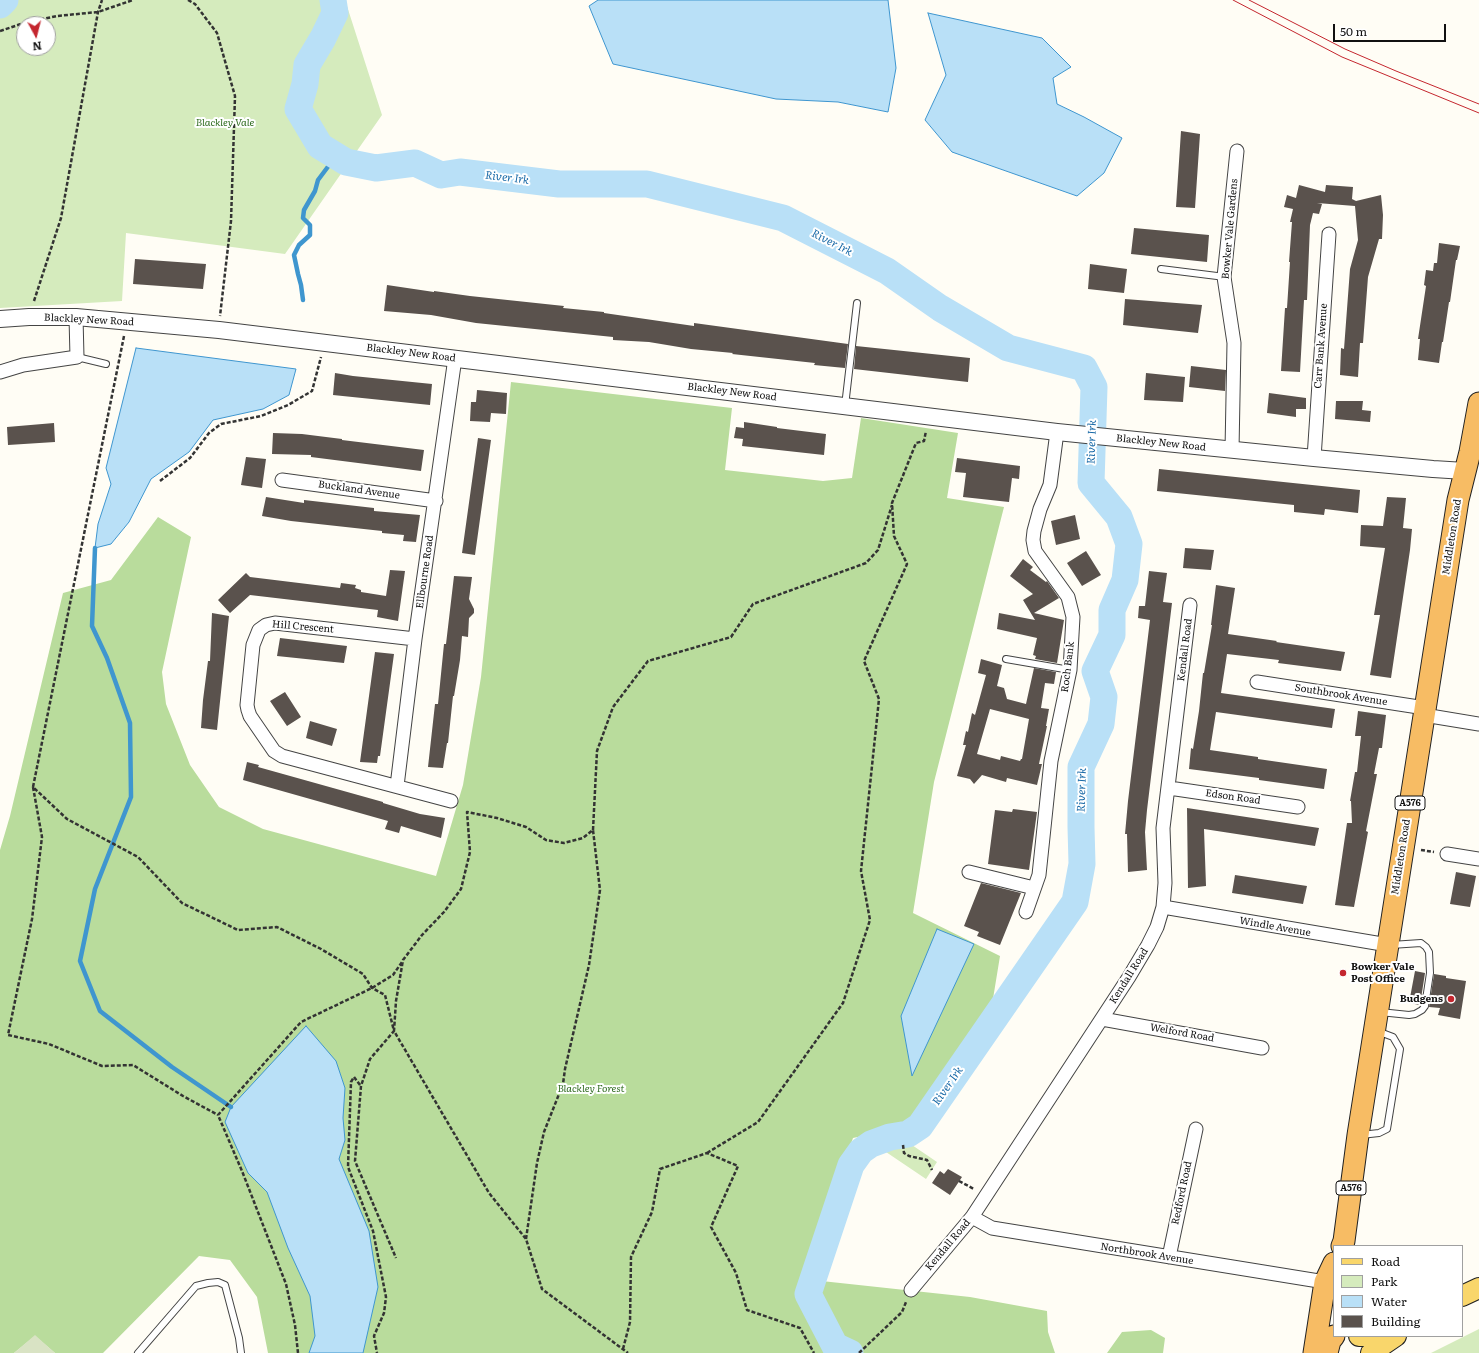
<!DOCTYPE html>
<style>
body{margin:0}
#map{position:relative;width:1479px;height:1353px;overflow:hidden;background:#fffdf5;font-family:Literata,serif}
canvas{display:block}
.legend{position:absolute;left:1333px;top:1245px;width:130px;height:92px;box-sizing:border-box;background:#fff;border:1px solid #a0a0a0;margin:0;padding:5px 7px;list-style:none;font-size:12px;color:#111}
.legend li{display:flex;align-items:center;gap:8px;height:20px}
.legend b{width:20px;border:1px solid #a0a0a0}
.north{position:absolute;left:16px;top:16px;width:40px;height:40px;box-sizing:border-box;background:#fff;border:1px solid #a0a0a0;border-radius:50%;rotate:173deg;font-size:11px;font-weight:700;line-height:16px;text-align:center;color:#111}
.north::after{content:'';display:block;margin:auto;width:14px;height:18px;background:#c4262e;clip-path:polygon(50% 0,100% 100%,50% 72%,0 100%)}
.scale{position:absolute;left:1333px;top:24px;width:113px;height:18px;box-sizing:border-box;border:2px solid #111;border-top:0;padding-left:5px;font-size:12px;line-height:14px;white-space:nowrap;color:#111;-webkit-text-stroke:3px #fff;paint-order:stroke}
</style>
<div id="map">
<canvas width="1479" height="1353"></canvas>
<ul class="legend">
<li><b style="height:5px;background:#f9d66b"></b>Road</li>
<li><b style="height:11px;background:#d5ebbd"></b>Park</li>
<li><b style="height:11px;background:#b9e0f7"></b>Water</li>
<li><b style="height:11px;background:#5a524d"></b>Building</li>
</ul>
<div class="north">N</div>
<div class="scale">50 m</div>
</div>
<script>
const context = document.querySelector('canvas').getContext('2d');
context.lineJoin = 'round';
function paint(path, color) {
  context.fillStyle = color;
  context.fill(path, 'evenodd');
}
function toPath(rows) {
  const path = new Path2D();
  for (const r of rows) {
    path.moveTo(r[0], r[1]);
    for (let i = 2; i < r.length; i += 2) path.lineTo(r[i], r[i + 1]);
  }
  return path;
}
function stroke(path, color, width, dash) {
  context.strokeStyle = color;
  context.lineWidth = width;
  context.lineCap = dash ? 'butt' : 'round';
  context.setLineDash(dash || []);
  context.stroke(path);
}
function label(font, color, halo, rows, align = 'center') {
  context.font = font + ' Literata,serif';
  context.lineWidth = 4;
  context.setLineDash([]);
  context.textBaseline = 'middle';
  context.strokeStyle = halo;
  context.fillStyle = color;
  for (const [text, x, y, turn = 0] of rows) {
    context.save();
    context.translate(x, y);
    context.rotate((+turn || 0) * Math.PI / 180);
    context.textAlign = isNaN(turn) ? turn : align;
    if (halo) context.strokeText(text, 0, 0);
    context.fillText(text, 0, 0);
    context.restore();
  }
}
paint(toPath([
 [5,0,345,0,382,115,285,254,126,233,122,301,0,308,0,7],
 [24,24,48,24,48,48,24,48],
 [909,1143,937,1162,926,1179,886,1152],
 [1479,1329,1479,1353,1431,1353]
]), '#d5ebbd');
paint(toPath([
 [511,382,732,408,725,470,823,481,852,478,861,418,958,433,947,498,1004,507,934,782,913,913,1000,956,992,1005,951,1068,909,1126,853,1138,803,1279,970,1297,1047,1311,1048,1332,1055,1353,268,1353,257,1297,230,1260,199,1256,103,1353,55,1353,35,1336,14,1353,0,1353,0,850,10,816,63,593,111,580,158,517,191,537,162,672,166,704,190,765,219,807,263,829,436,876,463,785,481,677],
 [1151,1330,1165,1338,1163,1353,1107,1353,1122,1332]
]), '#b9dc9c');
paint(toPath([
 [35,1335,55,1353,14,1353]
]), '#d9e3c4');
const water = toPath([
 [598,0,888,0,896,68,888,112,838,102,776,99,613,64,589,6,598,0],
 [928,13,1042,38,1071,67,1053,78,1057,104,1084,117,1122,138,1104,173,1077,196,952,152,925,120,946,75,928,13],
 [136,348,296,369,289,395,263,409,213,420,189,452,151,479,129,522,111,544,95,548,98,524,111,484,106,468,136,348],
 [937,929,974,944,912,1076,901,1016,937,929],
 [306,1026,336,1061,345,1088,343,1118,345,1140,339,1159,369,1231,378,1287,363,1353,309,1353,315,1336,310,1296,288,1248,267,1192,248,1173,225,1122,231,1107,306,1026]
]);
paint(water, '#b9e0f7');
stroke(water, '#3f96cf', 1);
stroke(toPath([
 [303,300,301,285,298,274,294,255,299,245,310,235,310,225,303,218,304,210,315,191,318,180,336,156],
 [95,548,92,626,107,658,130,723,131,797,95,889,80,961,100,1011,172,1067,231,1107]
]), '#3f96cf', 4.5);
stroke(toPath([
 [333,0,335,13,323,38,307,65,305,84,298,109,320,146,346,162,376,168,415,163,441,175,460,172,559,184,647,184,783,218,887,271,940,308,1008,348,1084,368,1094,387,1091,483,1119,517,1129,544,1125,580,1112,610,1112,635,1095,671,1104,697,1101,724,1081,767,1081,827,1082,864,1075,902,920,1126,908,1134,890,1137,871,1144,861,1151,851,1165,808,1294,835,1346,850,1353],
 [0,5,5,0]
]), '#b9e0f7', 27);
paint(toPath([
 [1181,131,1200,134,1195,208,1176,207],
 [1299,185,1325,192,1326,185,1353,187,1352,199,1356,201,1381,195,1383,215,1382,239,1379,239,1368,277,1363,343,1360,343,1358,377,1340,375,1341,348,1344,349,1350,269,1358,240,1355,206,1317,203,1322,204,1319,214,1313,213,1310,225,1307,300,1304,300,1300,372,1281,371,1285,308,1287,308,1290,262,1289,262,1292,222,1290,222,1293,209,1284,207,1287,195,1296,198],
 [1134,228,1209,235,1207,262,1131,254],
 [1439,243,1460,246,1457,260,1456,260,1450,302,1449,302,1443,342,1442,342,1439,363,1418,360,1420,339,1418,339,1426,286,1424,285,1426,270,1433,271,1434,263,1437,263],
 [135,259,206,264,203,289,133,284],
 [1090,264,1127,269,1124,293,1088,289],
 [387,285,434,292,434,291,470,296,564,306,563,308,604,312,604,313,694,326,694,323,848,344,845,368,814,365,815,363,732,354,733,353,691,349,649,342,613,340,613,337,476,323,431,315,384,311],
 [1125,299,1202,305,1198,333,1123,325],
 [856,346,970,358,968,382,854,369],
 [1191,366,1226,370,1225,391,1189,387],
 [335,373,353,376,432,384,430,405,333,395],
 [1146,373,1185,377,1183,402,1144,400],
 [477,390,507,393,506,414,491,413,490,422,470,421,471,402,476,402],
 [1269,393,1306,398,1306,409,1296,409,1296,417,1267,413],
 [1336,401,1363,401,1362,410,1371,411,1370,422,1335,419],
 [744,422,777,427,777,428,826,434,824,455,742,446,743,439,734,438,736,427,744,428],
 [54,423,55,442,8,445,7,427],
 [273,433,302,434,342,439,342,440,424,450,421,471,311,457,311,455,272,454],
 [478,438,491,440,475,555,462,553],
 [246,457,266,459,262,488,241,485],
 [957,458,1020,466,1019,479,1012,478,1009,502,963,497,966,473,955,472],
 [1159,469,1360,490,1358,513,1325,509,1324,515,1294,512,1294,505,1157,491],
 [266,497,304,503,304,500,374,508,374,511,420,515,416,542,403,541,404,535,382,533,382,531,291,521,262,516],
 [1387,497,1406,498,1403,528,1412,529,1410,550,1391,678,1370,675,1380,615,1374,615,1385,548,1360,546,1361,525,1383,526],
 [1075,515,1080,539,1056,545,1051,521],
 [1185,548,1214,550,1211,570,1183,568],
 [1086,551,1101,575,1082,586,1067,563],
 [1023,559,1033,567,1030,570,1046,582,1047,581,1059,598,1034,613,1064,620,1057,663,1035,659,1036,656,1033,655,1037,638,997,629,999,613,1035,620,1023,600,1033,594,1010,576],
 [390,570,405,571,398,621,377,617,378,610,250,595,230,613,218,600,246,573,250,577,340,588,341,583,356,585,355,588,361,590,361,592,386,596],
 [1149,571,1167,573,1163,602,1172,603,1147,810,1145,832,1147,870,1128,872,1127,834,1125,834,1128,801,1150,620,1138,618,1139,606,1145,606],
 [454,576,472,577,469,599,474,609,474,613,469,618,468,637,462,636,460,660,454,696,453,696,448,743,447,743,443,768,428,767,435,704,438,704,444,644,446,644],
 [1216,585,1235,588,1228,634,1277,641,1276,642,1345,652,1341,671,1278,663,1279,660,1227,654,1221,693,1335,709,1332,728,1216,712,1210,750,1258,757,1258,759,1327,769,1324,789,1259,780,1259,778,1189,769,1191,748,1193,749,1199,711,1203,673,1204,673,1212,625,1211,625],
 [212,613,229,616,217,730,201,728,203,700,208,661,210,661],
 [280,638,347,646,344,663,277,656],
 [375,652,394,654,380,756,378,756,377,763,360,762],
 [981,659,1002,665,997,686,1004,688,1007,699,1026,704,1034,668,1056,672,1054,684,1045,683,1041,708,1049,709,1046,726,1047,726,1039,764,1042,764,1037,785,1007,778,1006,782,982,775,974,784,970,779,957,776,966,745,963,745,966,731,968,732,972,713,975,715,986,675,978,673],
 [990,709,1029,719,1022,759,1021,759,1020,761,1001,756,1000,760,977,754],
 [285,692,301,717,287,726,270,701],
 [1358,711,1386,715,1382,748,1379,748,1374,774,1377,774,1366,831,1368,832,1354,907,1335,905,1347,823,1352,823,1351,801,1350,801,1355,772,1357,772,1361,736,1355,736],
 [310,721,337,729,332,746,306,738],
 [247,762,259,765,258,767,383,802,383,803,420,814,445,818,441,838,401,826,399,833,385,829,388,821,243,780],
 [1187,808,1319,828,1315,846,1204,829,1206,886,1188,888],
 [1013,809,1037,812,1029,870,988,864,995,810,1012,812],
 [1456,872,1476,876,1470,907,1450,904],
 [1235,875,1307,886,1303,904,1232,893],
 [981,883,1021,893,1000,945,977,936,979,932,964,926],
 [1415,971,1425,973,1420,1005,1409,1003],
 [1434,974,1446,976,1446,978,1466,981,1460,1019,1438,1015,1440,1008,1429,1007],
 [948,1169,962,1177,950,1195,932,1183,940,1171,944,1174]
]), '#5a524d');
const service = toPath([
 [1161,269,1225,277],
 [77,357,106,364],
 [845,406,857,303],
 [1006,659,1070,670],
 [1380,1012,1409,1015,1415,1014,1422,1010,1425,1006,1430,973,1429,952,1426,947,1421,943,1391,945],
 [1361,1135,1379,1133,1387,1129,1400,1049,1393,1037,1377,1031],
 [138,1353,196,1286,208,1283,218,1282,225,1285,239,1338,241,1353]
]);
const minor = toPath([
 [0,372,23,365,77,357,76,317],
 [1232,450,1234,343,1224,277,1237,151],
 [1314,458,1329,234],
 [282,480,436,501],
 [415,639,275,623,266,625,259,630,253,645,247,705,248,710,250,716,274,751,282,756,451,801],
 [1257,682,1425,708],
 [1424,715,1479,724],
 [397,786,415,639,455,358],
 [1169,788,1298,807],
 [1447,854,1479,859],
 [969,872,1034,888],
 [1163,907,1388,945],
 [1026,912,1039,875,1051,761,1070,670,1073,617,1068,597,1035,551,1033,540,1034,531,1040,509,1050,485,1057,432],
 [1102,1019,1262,1048],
 [972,1217,992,1228,1325,1282],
 [1169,1257,1196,1129],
 [911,1290,972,1217,1129,977,1148,945,1157,927,1163,907,1165,883,1163,828,1190,605]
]);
const tertiary = toPath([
 [0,319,29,317,76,317,219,330,1057,432,1314,458,1433,469,1465,471]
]);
const primary = toPath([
 [1462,1296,1479,1288],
 [1359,1336,1367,1336],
 [1371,1353,1396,1336]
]);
const trunk = toPath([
 [1342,1246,1344,1241,1358,1135,1458,500,1470,452,1479,403],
 [1314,1353,1325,1282,1334,1263],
 [1327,1353,1330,1341,1334,1336]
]);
stroke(service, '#444', 8);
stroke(minor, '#444', 15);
stroke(tertiary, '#444', 18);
stroke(primary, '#222', 22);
stroke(trunk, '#222', 23);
stroke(toPath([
 [188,0,195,4,217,33,235,96,231,221,220,316],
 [0,31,24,23,57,16,98,12,133,0],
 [34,301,61,218,98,12,102,0],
 [124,336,33,787,67,819,138,857,182,903,238,930,277,927,321,949,363,974,372,988,385,995,394,1031,370,1059,361,1086,355,1161,396,1258],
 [160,481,190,458,209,433,221,424,261,416,288,405,312,391,321,357],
 [33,787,42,837,32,919,8,1035,49,1044,102,1066,133,1065,183,1096,218,1115],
 [593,830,597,751,613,707,648,661,731,637,753,604,866,563,878,550,892,505],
 [1421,850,1434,852],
 [360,1085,354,1077,351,1082,348,1167,373,1231,386,1297,384,1313,374,1336,377,1353],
 [903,1145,904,1153,909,1156,927,1160,932,1170],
 [707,1153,758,1122,843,1003,870,920,861,871,879,699,864,661,907,564,894,536,892,503,916,443,924,441,926,431],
 [959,1181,974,1189],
 [526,1239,537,1163,544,1132,563,1084,565,1069,589,965,600,890,593,830,583,838,564,843,546,840,526,827,497,818,467,812,470,852,461,889,444,912,422,935,403,960,396,1001,394,1031,489,1193,526,1239,542,1289,628,1353],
 [623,1349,630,1322,631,1257,652,1212,660,1169,707,1153,738,1166,711,1227,736,1273,747,1310,800,1328,814,1353],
 [298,1353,295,1325,286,1284,242,1171,218,1115,301,1022,372,988,393,975,402,962],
 [859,1353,902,1312,906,1302]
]), '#333', 2.5, [4, 2]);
stroke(service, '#fff', 6);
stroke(minor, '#fff', 13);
stroke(tertiary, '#fff', 16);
stroke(primary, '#f9d66b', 20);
stroke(trunk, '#f7bc64', 21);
stroke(toPath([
 [1233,0,1342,57,1479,113],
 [1249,0,1345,49,1396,71,1479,104]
]), '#c4262e', 1);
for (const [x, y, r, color] of [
 [1343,973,4,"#c4262e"],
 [1451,999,4,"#c4262e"]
]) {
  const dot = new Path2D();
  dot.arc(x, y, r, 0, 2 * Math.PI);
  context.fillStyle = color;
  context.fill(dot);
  stroke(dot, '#fff', 1.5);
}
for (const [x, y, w] of [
 [1410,803,30],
 [1351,1188,30]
]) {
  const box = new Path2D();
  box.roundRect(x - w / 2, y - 7, w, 14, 3);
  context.fillStyle = '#fff';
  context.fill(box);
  stroke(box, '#111', 1);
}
label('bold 9px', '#111', null, [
 ["A576",1410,803],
 ["A576",1351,1188]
]);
label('italic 10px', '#2f6b1f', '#fff', [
 ["Blackley Vale",225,123],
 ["Blackley Forest",591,1089]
]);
label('10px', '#111', '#fff', [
 ["Bowker Vale Gardens",1230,229,-85],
 ["Blackley New Road",89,320,3],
 ["Carr Bank Avenue",1321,346,-86],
 ["Blackley New Road",411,353,7],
 ["Blackley New Road",732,392,7],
 ["Blackley New Road",1161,443,6],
 ["Buckland Avenue",359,490,8],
 ["Middleton Road",1452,537,-81],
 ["Ellbourne Road",425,572,-82],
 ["Hill Crescent",303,627,5],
 ["Kendall Road",1185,650,-83],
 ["Roch Bank",1068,667,-83],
 ["Southbrook Avenue",1341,695,9],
 ["Edson Road",1233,797,8],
 ["Middleton Road",1401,857,-81],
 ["Windle Avenue",1275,927,10],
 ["Kendall Road",1129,976,-58],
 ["Welford Road",1182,1033,10],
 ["Redford Road",1182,1193,-78],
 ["Kendall Road",948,1245,-50],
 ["Northbrook Avenue",1147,1254,9]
]);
label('bold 10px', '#111', '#fff', [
 ["Bowker Vale",1351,967],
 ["Post Office",1351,979],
 ["Budgens",1443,999,"right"]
], 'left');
label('italic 11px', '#1768a6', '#fff', [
 ["River Irk",507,178,7],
 ["River Irk",832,243,27],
 ["River Irk",1092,442,-88],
 ["River Irk",1082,790,-88],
 ["River Irk",948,1086,-55]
]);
</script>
